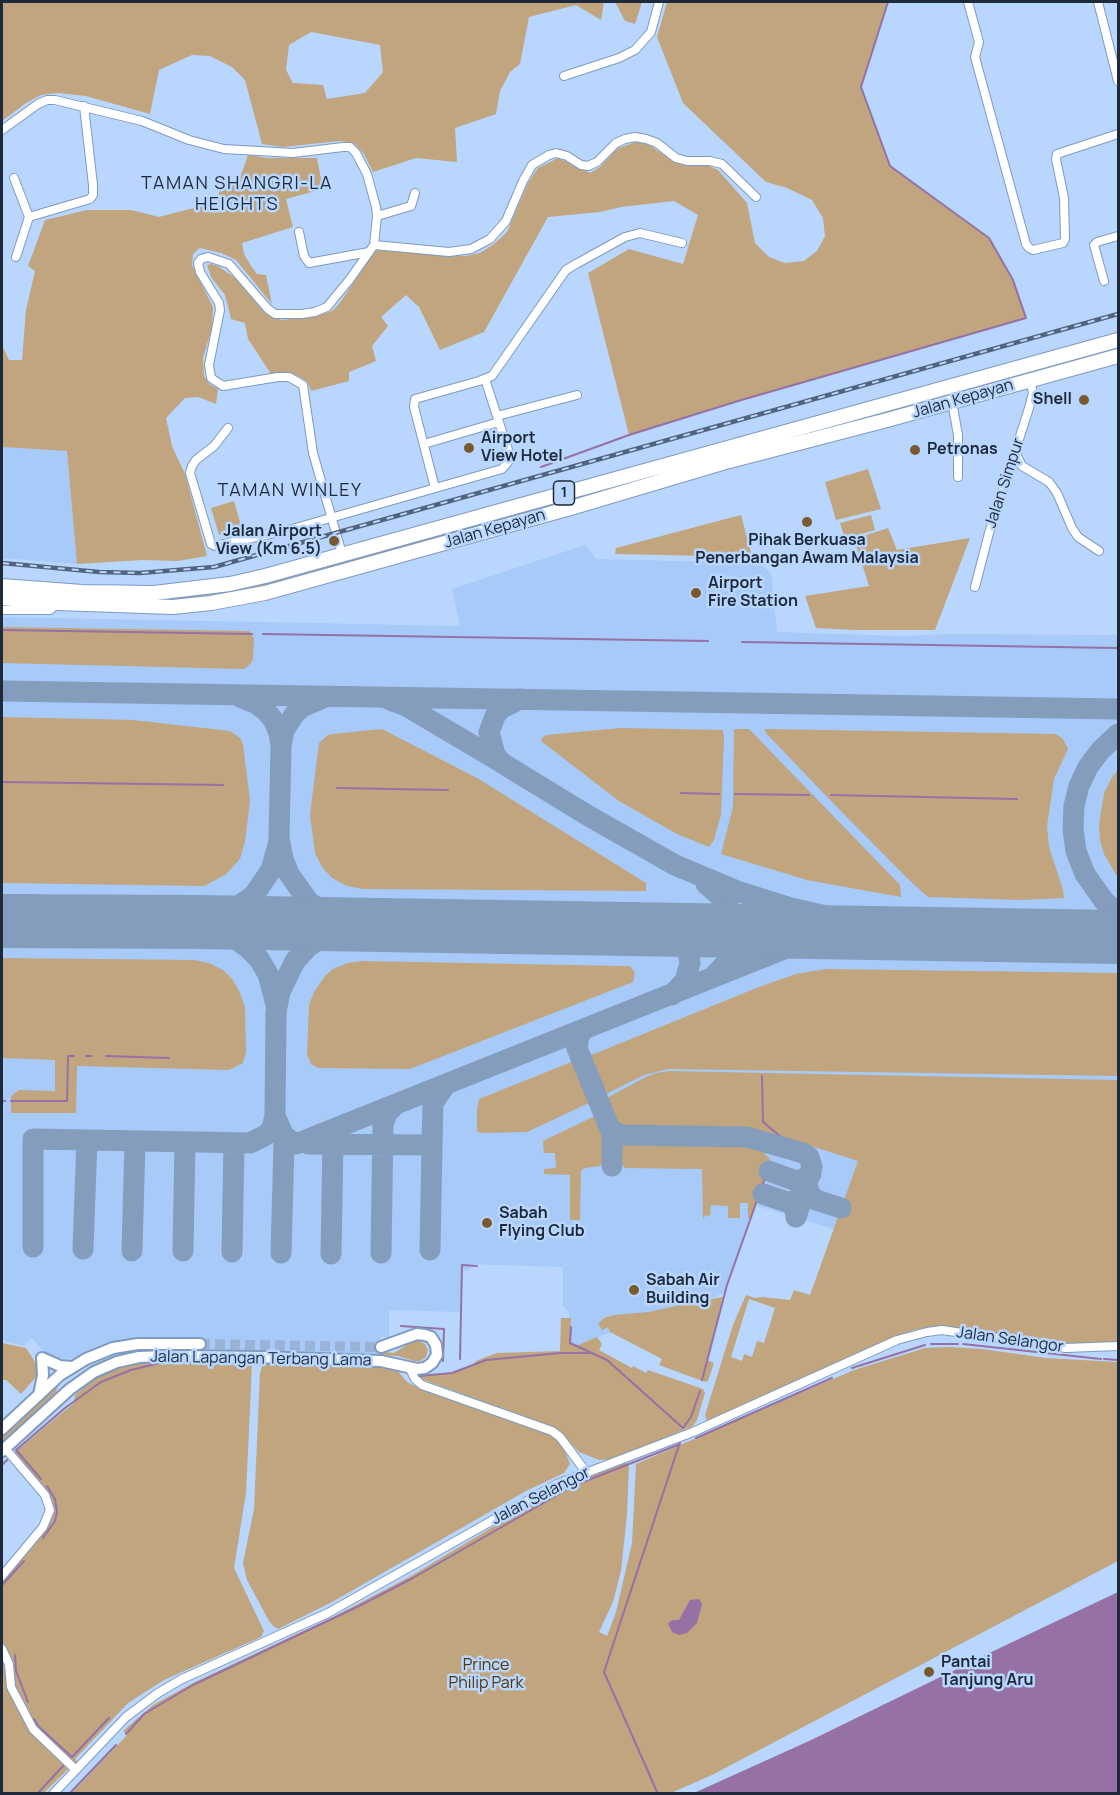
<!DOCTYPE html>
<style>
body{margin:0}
#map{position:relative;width:1120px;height:1795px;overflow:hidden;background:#b8d6fe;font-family:Manrope,sans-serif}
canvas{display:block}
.frame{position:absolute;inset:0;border:3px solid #1e2939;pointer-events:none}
</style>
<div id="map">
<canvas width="1120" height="1795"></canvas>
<div class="frame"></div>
</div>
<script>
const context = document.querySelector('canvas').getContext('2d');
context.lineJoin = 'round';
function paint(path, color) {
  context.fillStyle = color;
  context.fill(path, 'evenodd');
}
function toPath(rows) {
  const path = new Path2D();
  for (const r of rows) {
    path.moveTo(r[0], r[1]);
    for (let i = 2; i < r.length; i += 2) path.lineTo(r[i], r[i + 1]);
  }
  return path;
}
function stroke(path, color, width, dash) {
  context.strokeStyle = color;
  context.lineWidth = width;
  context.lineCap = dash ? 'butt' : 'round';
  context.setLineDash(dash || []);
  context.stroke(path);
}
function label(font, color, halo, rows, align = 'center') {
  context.font = font + ' Manrope,sans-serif';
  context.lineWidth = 5;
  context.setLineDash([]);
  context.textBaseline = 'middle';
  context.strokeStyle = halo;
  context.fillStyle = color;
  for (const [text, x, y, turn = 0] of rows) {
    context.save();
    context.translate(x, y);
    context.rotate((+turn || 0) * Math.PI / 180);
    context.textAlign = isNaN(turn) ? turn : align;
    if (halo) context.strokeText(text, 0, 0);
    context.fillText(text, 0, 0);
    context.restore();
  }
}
paint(toPath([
 [2,447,67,451,77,564,2,558],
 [585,545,596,559,759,563,771,573,777,632,902,636,947,634,1118,635,1118,1149,865,1145,834,1229,757,1206,768,1169,725,1292,703,1302,649,1317,565,1350,566,1318,569,1318,569,1312,563,1306,563,1267,471,1264,470,1269,462,1271,461,1312,389,1310,389,1337,381,1337,380,1359,200,1354,199,1340,133,1339,112,1342,73,1358,54,1359,42,1350,32,1338,23,1346,2,1340,2,617,460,626,452,589]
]), '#a7caf8');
paint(toPath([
 [2,2,604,2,601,20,576,5,529,17,520,64,510,72,500,91,496,114,455,128,457,162,416,158,373,172,364,154,354,143,340,141,283,147,262,144,245,80,232,67,210,56,192,55,159,70,150,114,86,96,58,93,41,95,26,103,2,121],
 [311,32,380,45,383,72,365,93,327,99,323,85,293,83,286,70,289,45],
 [615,2,642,2,635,24,625,21],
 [667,2,888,2,861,87,890,166,989,238,1013,280,1026,318,738,401,629,435,588,273,629,249,683,264,698,215,674,201,621,207,600,212,548,217,484,332,440,350,419,307,406,295,381,317,388,326,372,346,376,361,349,372,349,381,311,391,308,383,300,377,290,373,271,374,248,339,245,323,231,319,225,295,211,277,207,265,211,264,218,266,235,278,264,312,272,317,282,320,316,316,332,311,339,304,376,250,465,256,480,253,494,244,507,232,528,183,538,168,558,158,590,173,600,167,618,148,636,142,645,142,674,162,686,166,709,166,718,170,747,203,755,243,769,257,785,263,804,261,817,251,825,236,823,218,812,200,787,188,766,182,683,103,657,37],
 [248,155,267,158,317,158,323,189,286,199,293,227,242,243,244,254,251,266,257,274,266,275,272,304,236,260,221,253,200,248,193,254,192,265,213,307,212,328,203,358,204,376,209,384,218,389,216,404,198,397,185,398,166,418,172,446,185,474,207,556,178,561,143,560,77,564,67,451,2,447,2,345,9,360,22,360,26,310,35,271,28,266,45,220,87,210,131,210,159,217,217,202,221,184,240,178],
 [1118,346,1118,348,885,414,716,457,286,581,229,593,198,598,157,600,229,592,285,579,438,534],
 [868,469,881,509,836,520,825,482],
 [234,501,242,529,219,535,211,508],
 [741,515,752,557,615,554,616,548],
 [871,515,875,530,845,539,840,523],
 [888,528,897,550,970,538,935,630,855,630,816,628,805,596,869,586,854,539],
 [2,627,249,631,254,638,253,659,250,664,244,669,2,663],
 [2,717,133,720,230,731,240,738,243,744,250,801,245,841,240,859,225,875,204,886,2,883],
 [621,728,723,730,724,738,721,815,714,840,709,847,677,834,619,801,541,741,543,737,546,735],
 [382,729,477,778,646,883,646,891,363,889,347,886,332,878,322,867,315,853,310,815,319,743,328,735,333,734],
 [734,729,749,729,900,885,901,897,807,880,721,854,733,807],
 [765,729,1056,734,1063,739,1068,749,1054,779,1047,826,1049,847,1063,890,1064,898,1021,900,928,897,908,879,834,804,765,732],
 [1118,770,1118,878,1104,854,1100,840,1099,824,1104,794,1111,779],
 [2,958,194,960,209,963,223,970,233,980,240,993,245,1007,246,1052,243,1063,229,1070,77,1066,76,1113,11,1113,11,1096,19,1090,55,1091,55,1060,2,1058],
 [363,961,623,966,630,966,635,973,633,982,410,1069,318,1068,311,1064,307,1055,309,1005,314,992,325,976,333,969,348,963],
 [826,969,1118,973,1118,1076,668,1069,644,1075,604,1095,589,1056,759,987,796,974],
 [574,1061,591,1102,527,1132,481,1133,477,1131,477,1110,479,1099],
 [669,1071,1118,1080,1118,1343,1074,1344,957,1328,934,1327,918,1329,896,1336,707,1421,705,1415,733,1325,746,1295,755,1298,763,1297,790,1300,794,1290,810,1295,858,1161,780,1136,778,1137,753,1131,619,1129,615,1124,605,1099,646,1077,656,1073],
 [749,1299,775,1308,764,1343,757,1341,752,1357,744,1354,742,1361,731,1357],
 [595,1116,603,1135,604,1160,600,1166,585,1168,581,1171,580,1220,570,1220,570,1175,544,1174,544,1169,556,1168,555,1153,544,1153,543,1141],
 [638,1142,752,1144,760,1149,770,1159,770,1164,751,1218,748,1218,748,1203,740,1203,740,1218,728,1218,728,1206,711,1205,710,1216,706,1215,703,1219,702,1169,625,1168,619,1160,618,1146,623,1143],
 [723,1297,707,1360,714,1363,708,1381,705,1382,659,1365,662,1359,610,1332,608,1327,602,1330,598,1324,604,1318,614,1315,649,1312,693,1302],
 [561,1318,571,1318,570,1343,576,1346,597,1337,602,1344,599,1350,632,1368,633,1366,646,1373,648,1370,703,1389,705,1393,697,1420,693,1426,614,1459,599,1460,579,1452,557,1429,552,1427,419,1378,419,1376,452,1373,471,1366,478,1360,497,1353,560,1351],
 [416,1339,425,1344,428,1350,426,1357,420,1361,414,1361,398,1356,382,1355,383,1352,394,1353],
 [2,1343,26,1348,37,1365,36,1377,21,1394,6,1380,2,1380],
 [947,1347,982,1349,1046,1358,1118,1362,1118,1561,712,1775,671,1793,71,1794,127,1735,123,1731,153,1705,193,1683,337,1615,411,1576,546,1495,625,1462,629,1466,627,1515,621,1571,613,1602,599,1632,607,1636,616,1612,632,1543,636,1464,854,1370,925,1348],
 [153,1361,252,1365,246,1493,234,1568,264,1631,261,1637,164,1680,128,1703,75,1759,78,1762,74,1764,34,1723,28,1708,16,1690,13,1680,11,1658,2,1644,2,1579,49,1521,48,1494,15,1452,74,1403,75,1395,97,1377,125,1366],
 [263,1363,382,1366,397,1370,407,1382,419,1388,547,1433,557,1440,564,1448,570,1464,564,1473,526,1491,332,1602,278,1629,273,1626,269,1621,247,1580,243,1563,254,1509,260,1373],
 [58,1383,56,1393,2,1443,2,1435],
 [2,1655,8,1686,28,1728,68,1769,44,1793,2,1793]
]), '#c0a57f');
paint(toPath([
 [1118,1592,1118,1793,694,1793,809,1741,1004,1646],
 [699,1599,702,1604,697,1623,687,1633,679,1635,672,1632,668,1624,672,1620,679,1620,690,1600]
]), '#9671a5');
stroke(toPath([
 [541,467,629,435,738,401,1026,318,1013,280,989,238,890,166,861,87,888,2],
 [2,630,252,634],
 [263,634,708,641],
 [742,642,1118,648],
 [2,782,223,785],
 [337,788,448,790],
 [681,793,719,794],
 [735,794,809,795],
 [831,795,1017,799],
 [86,1056,91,1056],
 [106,1056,169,1058],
 [762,1076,763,1122,780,1136],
 [2,1101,5,1101],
 [11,1101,67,1101,68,1056,74,1056],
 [401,1326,444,1329,443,1361],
 [571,1327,570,1343,607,1360,683,1428,691,1417,700,1391],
 [931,1344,958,1344],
 [963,1344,1101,1359],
 [460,1359,462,1265,477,1266],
 [1104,1359,1118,1360],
 [263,1363,302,1364],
 [852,1368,925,1345],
 [394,1369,400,1371],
 [419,1376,452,1373,486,1360,560,1353,590,1353],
 [702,1380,727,1285,770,1164],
 [696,1438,832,1378],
 [2,1465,7,1460],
 [41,1479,16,1450,65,1408,101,1382,131,1370,168,1361,251,1363],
 [43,1538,55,1521,57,1512,55,1499,47,1486],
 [2,1585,24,1561],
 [15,1655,16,1671,28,1702],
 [34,1719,39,1727,72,1757,109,1718],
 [126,1734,144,1714,193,1685,359,1606,413,1578,573,1486,680,1444],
 [37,1794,63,1766],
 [69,1794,116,1745],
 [658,1794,604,1672,680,1442]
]), '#9671a5', 2);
stroke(toPath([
 [2,691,1118,709],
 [240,697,257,704,267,712,274,721,279,733,281,746,279,838,283,859,289,874,309,902,329,915,352,925],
 [520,699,502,708,496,714,489,732,495,755,502,763,587,815,675,865,737,891,791,908,857,923,935,934],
 [390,700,406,706,499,761],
 [1118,734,1100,751,1088,767,1079,786,1074,806,1073,829,1076,851,1085,874,1104,901,1118,914],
 [281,746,284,730,296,712,304,706,323,698],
 [706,884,723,899,729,908,734,931,731,952,726,963,713,977],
 [198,922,228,934,247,947,259,959,268,974,276,1005],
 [198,922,216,919,230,912,254,895,271,870,279,842],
 [670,930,681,939,688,952,690,963,685,981,672,995],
 [584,1029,579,1036,577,1048,612,1134,612,1166],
 [275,1116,284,1136,296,1144,794,945,843,936,874,933],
 [609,1127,617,1134,625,1135,747,1137,803,1153,809,1157,812,1167,796,1217,795,1209,790,1203],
 [308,1144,432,1145,430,1250],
 [432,1145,433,1103,446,1084],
 [769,1171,796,1181,807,1178,811,1174],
 [807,1185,810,1194,816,1200,841,1208],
 [763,1194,790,1203,801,1197],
 [33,1247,33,1139,250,1143,266,1135,272,1128,275,1116,276,1012,280,992,295,961,309,946,327,935,352,925],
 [83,1249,87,1140],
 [132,1251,135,1141],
 [183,1251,185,1142],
 [232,1252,234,1143],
 [281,1253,284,1144],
 [381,1253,383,1125,387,1113,396,1104],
 [331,1254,333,1144,337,1132]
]), '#859dbd', 21);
stroke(toPath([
 [2,921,198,922,1118,937]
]), '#859dbd', 54);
stroke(toPath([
 [200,1344,381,1347]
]), '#99b3d7', 10, [10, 5]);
const street = toPath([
 [968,2,979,42,975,57,1026,244,1029,248,1033,250,1063,243,1065,239,1064,198,1056,159,1057,154,1118,134],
 [1098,2,1118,81],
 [564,76,619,58,635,50,651,32,659,2],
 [2,130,38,104,47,100,55,100,142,121,189,140,224,149,293,153,343,147,350,147,356,153,367,174,376,207,377,216,374,245,350,279,327,307,315,312,302,314,275,314,268,309,229,264,208,257,201,259,198,263,200,272,219,303,220,310,209,365,211,378,223,386,278,377,289,377,303,385,313,453,342,554],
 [14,178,29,217,90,199,93,195,93,185,84,106],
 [377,216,411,206,415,193],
 [299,232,304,256,309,263,369,252],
 [374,245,449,252,471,249,490,239,506,221,523,181,532,165,549,155,556,153,567,156,581,165,588,166,597,162,616,143,625,139,635,137,646,139,657,143,676,158,687,161,710,161,722,164,756,197],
 [16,257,29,217],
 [1104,281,1094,245,1097,242,1118,236],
 [952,402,958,435,958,477],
 [497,416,577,395],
 [228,428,214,446,196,460,192,466,190,473,209,537,211,544,215,546,292,529,502,469,508,462,509,453,485,379],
 [424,444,499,422],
 [1015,452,1022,466,1049,482,1057,493,1072,528,1078,537,1099,551],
 [435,488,414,407,415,399,479,381,492,376,566,270,576,264,625,237,640,233,682,243],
 [975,587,989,533,1029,408,1033,393,1030,380],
 [2,610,50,610,57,604],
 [409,1367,415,1379,422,1385,552,1431,560,1437,586,1472],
 [2,1576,43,1527,50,1510,45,1495,5,1448],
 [2,1649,9,1664,11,1687,33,1729,76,1770],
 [53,1794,126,1717,158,1693,182,1679,328,1613,557,1484,693,1432,897,1340,927,1332,942,1330,1066,1348,1118,1346]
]);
const secondary = toPath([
 [42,1358,60,1366,72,1367],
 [39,1395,43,1375,42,1358],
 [2,1429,60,1375,86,1359,113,1348,138,1344,200,1344],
 [2,1451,70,1389,94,1372,117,1362,139,1357,168,1356,257,1357,381,1361,417,1369,425,1368,432,1363,437,1355,436,1345,431,1337,425,1335,417,1334,381,1347]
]);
const highway = toPath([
 [2,586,82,592,154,593,230,584,265,576,1118,340],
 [2,598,58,603,173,607,211,603,265,593,574,507,722,463,887,420,1118,356]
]);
stroke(street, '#7e9ac0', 10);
stroke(secondary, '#7e9ac0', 14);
stroke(highway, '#7e9ac0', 16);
stroke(street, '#fff', 8);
stroke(secondary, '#fff', 10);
stroke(highway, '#fff', 14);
const rail = toPath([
 [2,563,99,572,140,573,214,567,1118,314]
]);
stroke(rail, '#52647c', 4.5);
stroke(rail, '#b8d6fe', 2, [7]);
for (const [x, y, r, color] of [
 [1084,400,6,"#785a2e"],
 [469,448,6,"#785a2e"],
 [915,450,6,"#785a2e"],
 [807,522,6,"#785a2e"],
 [334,541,6,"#785a2e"],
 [696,593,6,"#785a2e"],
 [487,1223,6,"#785a2e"],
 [634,1290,6,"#785a2e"],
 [929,1672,6,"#785a2e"]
]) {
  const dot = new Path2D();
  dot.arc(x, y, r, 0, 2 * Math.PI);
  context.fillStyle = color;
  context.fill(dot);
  stroke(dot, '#b8d6fe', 2);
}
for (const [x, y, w] of [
 [564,493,21]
]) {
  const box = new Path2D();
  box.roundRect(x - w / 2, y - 12, w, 24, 4.5);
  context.fillStyle = '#b8d6fe';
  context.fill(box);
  stroke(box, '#1e2939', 1.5);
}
label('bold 15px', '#1e2939', null, [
 ["1",564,493]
]);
label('16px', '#1e2939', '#b8d6fe', [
 ["Jalan Kepayan",963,399,-16],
 ["Jalan Simpur",1005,483,-72],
 ["Jalan Kepayan",495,529,-16],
 ["Jalan Selangor",1010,1340,8],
 ["Jalan Lapangan Terbang Lama",261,1359,1],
 ["Jalan Selangor",541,1496,-27]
]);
label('bold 16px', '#1e2939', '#b8d6fe', [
 ["Shell",1072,400,"right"],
 ["Airport",481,439],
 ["View Hotel",481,457],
 ["Petronas",927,450],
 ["Jalan Airport",322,532,"right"],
 ["View (Km 6.5)",322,550,"right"],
 ["Pihak Berkuasa",807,541,"center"],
 ["Penerbangan Awam Malaysia",807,559,"center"],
 ["Airport",708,584],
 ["Fire Station",708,602],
 ["Sabah",499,1214],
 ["Flying Club",499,1232],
 ["Sabah Air",646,1281],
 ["Building",646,1299],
 ["Pantai",941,1663],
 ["Tanjung Aru",941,1681]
], 'left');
label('16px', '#523708', '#b8d6fe', [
 ["Prince",486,1666],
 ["Philip Park",486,1684]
]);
context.letterSpacing = '1.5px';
label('18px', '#1e2939', '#b8d6fe', [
 ["TAMAN SHANGRI-LA",237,184],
 ["HEIGHTS",237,205],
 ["TAMAN WINLEY",290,491]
]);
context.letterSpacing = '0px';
</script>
